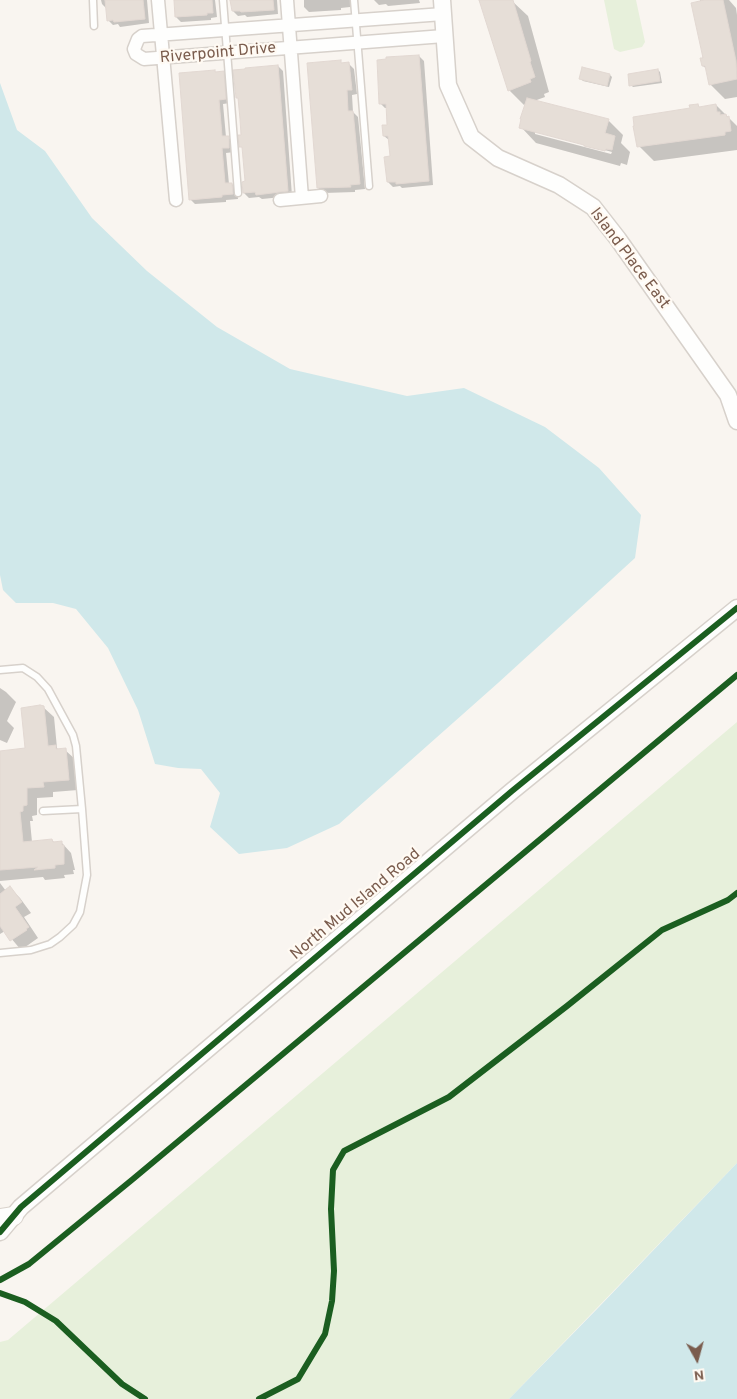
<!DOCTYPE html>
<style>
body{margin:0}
#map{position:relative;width:737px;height:1399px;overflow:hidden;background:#f9f5f0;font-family:Overpass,sans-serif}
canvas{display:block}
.north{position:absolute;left:672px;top:1334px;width:50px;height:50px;-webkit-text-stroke:4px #fffaf3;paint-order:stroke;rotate:173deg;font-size:14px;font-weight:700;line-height:20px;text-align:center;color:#7a5c4d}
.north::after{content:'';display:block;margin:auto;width:18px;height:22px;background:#7a5c4d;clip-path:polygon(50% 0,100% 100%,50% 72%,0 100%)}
</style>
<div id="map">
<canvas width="737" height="1399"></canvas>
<div class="north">N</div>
</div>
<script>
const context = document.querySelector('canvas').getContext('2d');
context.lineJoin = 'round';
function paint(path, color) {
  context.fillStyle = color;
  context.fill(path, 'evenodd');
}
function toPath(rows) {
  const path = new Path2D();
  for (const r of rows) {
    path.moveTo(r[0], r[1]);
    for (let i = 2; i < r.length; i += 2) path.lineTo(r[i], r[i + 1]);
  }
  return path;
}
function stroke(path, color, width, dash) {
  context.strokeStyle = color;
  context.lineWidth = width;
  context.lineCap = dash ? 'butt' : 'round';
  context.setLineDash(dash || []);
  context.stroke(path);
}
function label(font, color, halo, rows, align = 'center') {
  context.font = font + ' Overpass,sans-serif';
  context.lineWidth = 4.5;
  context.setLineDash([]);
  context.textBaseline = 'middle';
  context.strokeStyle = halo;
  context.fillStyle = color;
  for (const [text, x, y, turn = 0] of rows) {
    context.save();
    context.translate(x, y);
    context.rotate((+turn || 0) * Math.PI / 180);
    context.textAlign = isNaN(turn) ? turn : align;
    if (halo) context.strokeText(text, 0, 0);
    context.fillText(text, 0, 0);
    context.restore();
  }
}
paint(toPath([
 [604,0,636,0,645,42,642,47,620,52,614,49],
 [737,722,737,1163,509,1399,0,1399,0,1342,8,1340]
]), '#e7f0db');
paint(toPath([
 [0,83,17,130,45,151,92,218,147,271,217,327,290,369,407,396,464,388,545,427,599,468,641,515,635,558,498,683,339,824,287,848,239,854,210,827,220,793,201,769,178,768,155,764,138,710,108,648,76,609,53,603,16,603,3,590,0,575],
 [737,1163,737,1399,509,1399,598,1308]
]), '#d0e8ea');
paint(toPath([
 [101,0,147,0,149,23,120,27,118,24,113,25,108,20,107,9,102,4],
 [175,0,215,0,217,17,211,18,211,20,181,22,176,17],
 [232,0,277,0,278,14,247,17,245,15,238,16,233,11],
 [304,0,350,0,350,7,341,8,341,10,309,12,304,7],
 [374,0,419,0,420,3,388,6,386,4,379,5],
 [481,0,512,1,528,16,549,92,544,94,545,97,534,101,608,120,623,135,621,143,630,152,627,165,621,163,620,166,536,143,521,127,526,104,524,105,509,90],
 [535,131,612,152,611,154,535,134],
 [700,0,729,0,736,8,737,15,737,97,725,99,710,84,707,69,703,66],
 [419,56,424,61,433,185,402,188,400,186,393,187,388,182,391,157,389,140,384,136,388,126,387,108,385,108,380,103],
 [340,62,343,64,349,64,354,69,357,94,352,95,353,112,358,117,365,189,355,190,355,192,324,193,318,188],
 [278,66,283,71,292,196,262,199,259,197,249,198,244,193,246,182,243,149,241,146,242,136,240,100,237,97],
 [658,70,660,72,662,83,633,87,631,85],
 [215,71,216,73,223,72,228,77,230,103,223,104,226,137,228,137,233,142,234,152,226,153,229,184,232,184,237,189,238,199,226,200,226,202,195,204,190,199],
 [610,75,612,77,609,87,583,81,581,79],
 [698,105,700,108,716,105,737,126,737,150,654,161,639,146],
 [0,688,6,692,16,702,7,721,14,728,7,743,0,740],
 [43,707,54,717,57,748,59,750,65,750,76,760,78,790,53,792,53,797,37,798,37,815,32,816,33,821,30,821,32,842,52,840,55,843,61,842,71,853,75,870,73,870,74,874,64,875,65,878,45,880,43,877,0,881,0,752,30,749],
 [0,883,6,891,10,888,20,898,31,913,24,917,38,938,21,950,5,931,0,934]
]), '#0003');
const building = toPath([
 [105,0,143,0,145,19,114,22,113,20,107,21,105,0],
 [174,0,212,0,213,13,207,13,207,15,175,17,174,0],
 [230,0,273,0,274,10,241,12,240,11,232,11,230,0],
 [479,0,513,0,531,61,530,62,535,77,530,79,531,82,508,91,479,0],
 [704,0,723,0,736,61,737,79,709,85,705,66,702,66,700,58,703,58,691,3,704,0],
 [419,55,429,181,396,184,396,182,387,182,384,157,390,156,388,136,383,136,382,125,387,125,386,104,379,104,377,60,386,59,386,57,419,55],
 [341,60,341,63,349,62,352,90,347,90,348,111,353,111,360,184,350,185,351,187,317,188,307,63,341,60],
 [278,65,288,191,256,195,255,192,243,193,242,182,245,181,242,147,239,147,238,135,241,135,240,119,238,98,236,98,233,70,245,69,245,68,278,65],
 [582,67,610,74,607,86,579,79,582,67],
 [658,69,660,81,629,86,628,74,658,69],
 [215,70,215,72,224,71,226,99,219,100,222,136,229,136,229,148,222,148,225,183,232,183,233,194,222,195,222,197,189,200,179,73,215,70],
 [527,98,609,119,605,133,615,136,612,150,606,149,605,151,584,146,584,145,519,128,521,119,520,119,527,98],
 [698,104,699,107,716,104,717,112,720,112,720,115,726,114,727,117,729,116,731,131,725,132,725,135,637,147,633,126,634,126,633,117,690,108,689,105,698,104],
 [40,705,44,706,48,746,56,745,56,749,66,748,69,780,43,782,44,787,27,788,27,805,23,806,23,811,20,812,23,842,52,839,53,842,62,841,62,845,64,845,64,864,55,865,55,868,34,870,38,867,0,870,0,751,25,748,21,708,40,705],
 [10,886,22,902,15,907,29,927,26,929,27,930,10,941,0,926,0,894,10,886]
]);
paint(building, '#e6ded7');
stroke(building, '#e2d8d2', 1);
const service = toPath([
 [93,0,94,26],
 [223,0,238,193],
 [354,0,369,186],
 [0,670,23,668,37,677,48,689,73,735,76,746,82,809],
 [0,953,31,950,50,944,60,937,73,925,80,912,87,875,82,809,43,811]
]);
const minor = toPath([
 [158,0,176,200],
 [287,0,302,198],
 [443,14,142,36,138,39,134,49,136,54,144,59,444,36],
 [280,200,321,196]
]);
const tertiary = toPath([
 [442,0,448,85,471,137,498,158,559,185,593,207,618,239,728,395,737,421],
 [0,1232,21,1207,512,791,737,608]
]);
const secondary = toPath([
 [0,1218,14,1216]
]);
stroke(service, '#d7d1cb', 9);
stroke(minor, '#d7d1cb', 15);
stroke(tertiary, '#d7d1cb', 19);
stroke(secondary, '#d9d2cb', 20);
stroke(service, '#fefefd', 6);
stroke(minor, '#fefefd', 12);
stroke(tertiary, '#fefefd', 16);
stroke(secondary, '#fefefd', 18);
stroke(toPath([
 [0,1232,21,1207,512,791,737,608],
 [0,1280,29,1264,133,1179,737,675],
 [0,1293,25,1302,56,1321,122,1384,145,1399],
 [259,1399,298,1379,325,1334,332,1301,334,1271,331,1209,333,1170,344,1151,449,1097,567,1006,662,930,728,900,737,893]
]), '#1b5e20', 6);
label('16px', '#7a5c4d', '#fffaf3', [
 ["Riverpoint Drive",218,54,-5],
 ["Island Place East",629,259,53],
 ["North Mud Island Road",356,905,-40]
]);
</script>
